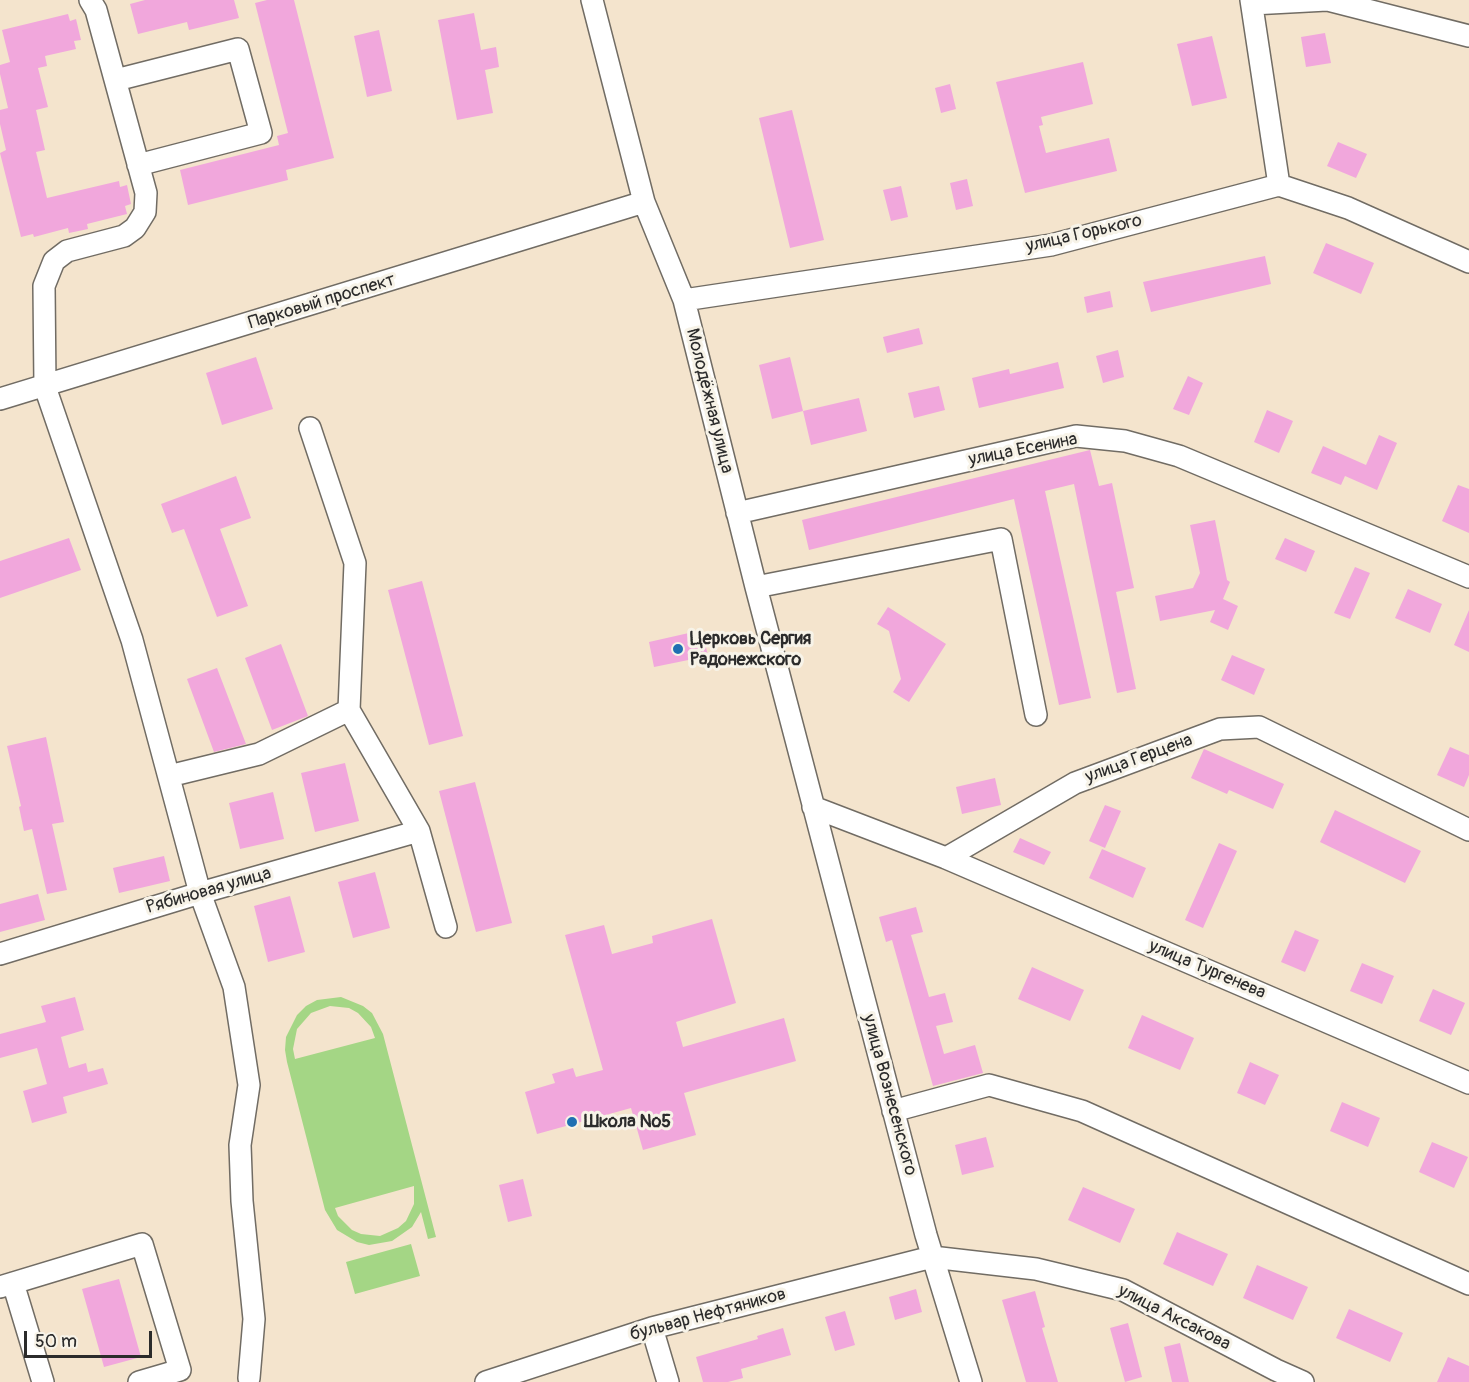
<!DOCTYPE html>
<meta charset="utf-8">
<style>
body{margin:0}
#map{position:relative;width:1469px;height:1382px;overflow:hidden;background:#f4e4cd;font-family:Pangolin,sans-serif}
canvas{display:block}
.scale{position:absolute;left:24px;top:1331px;width:128px;height:27px;box-sizing:border-box;border:3px solid #2b2b2b;border-top:0;padding-left:8px;font-size:18px;line-height:21px;white-space:nowrap;color:#2b2b2b;-webkit-text-stroke:4px #f7f3e8;paint-order:stroke}
</style>
<div id="map">
<canvas width="1469" height="1382"></canvas>
<div class="scale">50 m</div>
</div>
<script>
const context = document.querySelector('canvas').getContext('2d');
context.lineJoin = 'round';
function paint(path, color) {
  context.fillStyle = color;
  context.fill(path, 'evenodd');
}
function toPath(rows) {
  const path = new Path2D();
  for (const r of rows) {
    path.moveTo(r[0], r[1]);
    for (let i = 2; i < r.length; i += 2) path.lineTo(r[i], r[i + 1]);
  }
  return path;
}
function stroke(path, color, width, dash) {
  context.strokeStyle = color;
  context.lineWidth = width;
  context.lineCap = dash ? 'butt' : 'round';
  context.setLineDash(dash || []);
  context.stroke(path);
}
function label(font, color, halo, rows, align = 'center') {
  context.font = font + ' Pangolin,sans-serif';
  context.lineWidth = 6;
  context.setLineDash([]);
  context.textBaseline = 'middle';
  context.strokeStyle = halo;
  context.fillStyle = color;
  for (const [text, x, y, turn = 0] of rows) {
    context.save();
    context.translate(x, y);
    context.rotate((+turn || 0) * Math.PI / 180);
    context.textAlign = isNaN(turn) ? turn : align;
    if (halo) context.strokeText(text, 0, 0);
    context.fillText(text, 0, 0);
    context.restore();
  }
}
paint(toPath([
 [341,997,363,1006,372,1013,383,1034,436,1237,428,1239,421,1212,412,1227,392,1241,369,1245,357,1242,337,1230,325,1210,287,1062,285,1050,286,1037,297,1015,306,1006,317,1000],
 [330,1006,349,1008,358,1013,371,1027,375,1038,295,1059,293,1049,297,1029,311,1013],
 [414,1186,414,1204,406,1221,398,1228,380,1236,361,1234,352,1230,338,1216,335,1208],
 [411,1244,420,1276,355,1294,346,1262]
]), '#a4d685');
paint(toPath([
 [145,0,234,0,239,18,189,30,187,22,138,34,130,4],
 [267,0,294,0,334,158,286,170,288,180,188,205,180,170,279,145,277,136,288,133,255,3],
 [474,13,481,50,496,47,499,67,485,70,493,113,457,120,438,20],
 [68,14,70,21,76,19,81,40,74,41,76,49,45,56,47,66,38,68,48,107,36,110,45,150,36,152,47,198,119,181,120,187,127,185,131,204,125,206,127,214,87,224,88,229,69,233,68,228,34,237,33,234,21,237,0,153,6,150,0,124,0,110,8,108,0,74,0,65,10,62,2,30],
 [379,30,392,91,367,97,354,36],
 [1325,33,1331,63,1306,67,1301,37],
 [1212,36,1227,98,1192,106,1177,44],
 [1083,62,1093,104,1041,117,1043,125,1039,126,1046,153,1109,138,1117,171,1025,193,996,82],
 [950,84,956,109,941,113,935,88],
 [792,110,824,240,790,248,759,118],
 [1338,142,1367,154,1356,178,1327,166],
 [967,179,973,206,956,210,950,183],
 [901,186,908,217,891,221,883,190],
 [1326,243,1374,263,1361,294,1313,273],
 [1265,256,1271,284,1151,312,1143,282],
 [1110,291,1113,307,1087,313,1084,297],
 [919,328,923,344,887,353,883,337],
 [1118,350,1124,377,1103,383,1096,356],
 [256,357,273,409,222,425,206,373],
 [790,357,803,411,772,419,759,365],
 [1058,362,1064,388,979,408,972,378,1009,369,1010,374],
 [1188,376,1203,383,1189,415,1173,409],
 [939,386,945,410,914,418,908,393],
 [859,398,867,431,811,445,803,411],
 [1267,410,1293,421,1279,453,1254,442],
 [1379,435,1397,443,1377,490,1345,476,1341,485,1311,473,1323,446,1366,465],
 [1090,450,1099,486,1112,483,1134,588,1116,592,1136,689,1117,693,1074,484,1045,491,1091,698,1059,705,1014,499,809,550,802,520],
 [236,476,251,518,220,529,248,606,217,617,184,529,172,533,161,504],
 [1458,485,1469,489,1469,533,1442,521],
 [1215,520,1227,580,1230,582,1223,599,1238,606,1228,630,1210,622,1215,610,1160,621,1155,596,1193,588,1200,573,1190,525],
 [69,538,81,570,0,598,0,561],
 [1285,538,1315,551,1306,572,1275,559],
 [1355,567,1370,573,1350,619,1334,613],
 [422,581,463,736,429,745,388,590],
 [1408,589,1442,604,1430,633,1395,618],
 [888,607,946,644,909,702,893,692,901,679,889,631,877,624],
 [1469,610,1469,652,1454,645],
 [702,630,708,656,654,667,649,642],
 [281,644,308,716,272,730,245,658],
 [1232,655,1265,669,1254,695,1221,680],
 [217,668,246,744,214,752,187,679],
 [46,737,64,822,52,824,67,890,47,894,32,829,24,831,19,807,21,806,7,746],
 [1450,747,1469,755,1469,775,1464,787,1437,775],
 [1204,749,1284,784,1273,809,1229,790,1227,794,1191,778],
 [345,763,359,821,315,832,301,773],
 [995,778,1001,805,962,814,956,787],
 [475,782,512,923,476,932,439,791],
 [273,792,284,839,240,849,229,803],
 [1105,805,1121,811,1105,848,1089,841],
 [1335,810,1421,851,1405,883,1320,842],
 [1020,838,1051,852,1044,865,1013,852],
 [1219,843,1237,851,1203,928,1185,920],
 [1102,849,1146,868,1133,898,1089,878],
 [164,856,170,881,119,893,113,868],
 [375,872,390,928,353,938,338,882],
 [38,894,45,920,0,932,0,904],
 [290,896,305,952,268,962,254,906],
 [916,907,923,932,911,935,929,997,945,993,953,1022,936,1026,944,1054,975,1045,983,1073,933,1086,892,940,886,942,879,917],
 [712,919,736,1003,676,1022,683,1047,784,1018,796,1061,684,1093,696,1135,643,1150,631,1108,537,1134,525,1092,555,1083,552,1074,573,1068,576,1077,603,1070,565,935,604,925,612,954,653,943,652,936],
 [1295,930,1319,940,1305,972,1281,962],
 [1362,963,1394,976,1382,1004,1350,991],
 [1032,967,1084,990,1070,1021,1018,999],
 [1433,989,1465,1003,1451,1035,1419,1021],
 [75,997,84,1030,61,1037,69,1068,86,1063,88,1072,103,1068,108,1084,63,1097,67,1113,32,1123,23,1091,47,1084,37,1048,0,1058,0,1034,46,1022,41,1006],
 [1142,1015,1194,1038,1180,1070,1128,1048],
 [1250,1062,1279,1075,1265,1105,1237,1093],
 [1342,1102,1380,1118,1368,1147,1330,1131],
 [986,1137,994,1167,962,1175,955,1145],
 [1432,1142,1468,1157,1454,1188,1419,1172],
 [523,1179,532,1216,508,1222,499,1185],
 [1083,1187,1135,1209,1120,1243,1068,1220],
 [1177,1232,1228,1254,1213,1286,1163,1264],
 [1257,1265,1308,1287,1293,1320,1243,1298],
 [119,1279,141,1357,104,1367,82,1289],
 [916,1289,922,1312,895,1320,889,1297],
 [1035,1291,1045,1327,1042,1328,1058,1382,1026,1382,1002,1300],
 [1349,1309,1403,1333,1390,1362,1336,1338],
 [845,1311,855,1345,835,1351,825,1317],
 [1128,1323,1142,1377,1125,1382,1110,1328],
 [783,1328,791,1355,741,1369,743,1378,728,1382,703,1382,696,1357,758,1339,757,1336],
 [1180,1343,1189,1382,1172,1382,1164,1347],
 [1448,1357,1469,1366,1469,1382,1437,1382]
]), '#f1a7dc');
const minor = toPath([
 [90,0,96,10,146,193,145,212,135,228,124,236,67,251,54,261,44,286,45,387,132,640,200,893,234,987,249,1085,240,1145,242,1201,254,1319,249,1378],
 [592,0,644,202,684,300,756,587,926,1235,971,1382],
 [1251,0,1279,185],
 [1328,0,1469,36],
 [1252,4,1327,0],
 [116,80,238,49,261,133,138,165],
 [684,300,1051,245,1279,185,1348,208,1469,262],
 [0,399,644,202],
 [310,428,355,563,349,710,419,831,446,927],
 [737,513,1076,436,1125,441,1179,456,1469,577],
 [756,587,1001,539,1036,715],
 [169,776,259,754,349,710],
 [813,807,946,858,1075,783,1220,729,1259,727,1469,830],
 [946,858,1469,1083],
 [0,954,200,893,419,831],
 [893,1111,989,1085,1082,1111,1469,1284],
 [13,1283,43,1382],
 [0,1287,142,1244,180,1370,139,1382],
 [652,1328,668,1382],
 [486,1382,652,1328,932,1257,1036,1269,1123,1290,1276,1370,1303,1382]
]);
stroke(minor, '#716c64', 24);
stroke(minor, '#fff', 21);
for (const [x, y, r, color] of [
 [678,649,6,"#1f6fb2"],
 [572,1122,6,"#1f6fb2"]
]) {
  const dot = new Path2D();
  dot.arc(x, y, r, 0, 2 * Math.PI);
  context.fillStyle = color;
  context.fill(dot);
  stroke(dot, '#f7f3e8', 2);
}
label('18px', '#2b2b2b', '#f7f3e8', [
 ["улица Горького",1084,234,-13],
 ["Парковый проспект",322,302,-17],
 ["Молодёжная улица",709,401,76],
 ["улица Есенина",1023,450,-11],
 ["улица Герцена",1139,759,-20],
 ["Рябиновая улица",209,891,-16],
 ["улица Тургенева",1207,970,23],
 ["улица Вознесенского",889,1095,75],
 ["бульвар Нефтяников",708,1315,-15],
 ["улица Аксакова",1174,1318,27]
]);
label('bold 18px', '#2b2b2b', '#f7f3e8', [
 ["Церковь Сергия",690,639],
 ["Радонежского",690,660],
 ["Школа №5",584,1122]
], 'left');
</script>
